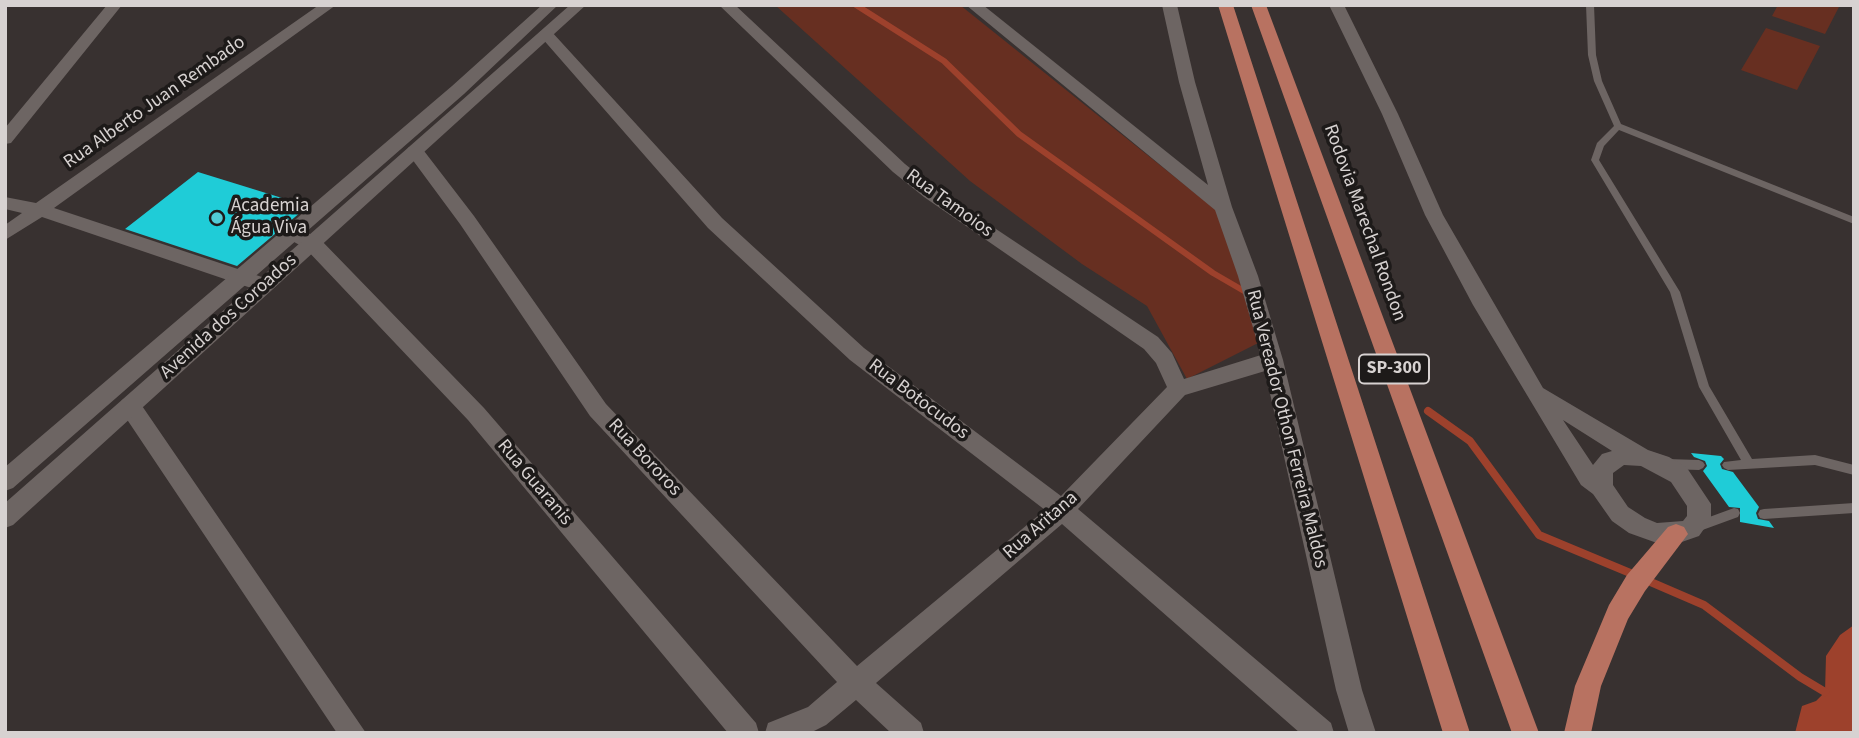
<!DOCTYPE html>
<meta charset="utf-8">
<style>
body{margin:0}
#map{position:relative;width:1859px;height:738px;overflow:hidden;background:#383130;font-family:"Source Sans 3",sans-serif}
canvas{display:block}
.frame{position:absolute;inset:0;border:7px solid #d7d2d1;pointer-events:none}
</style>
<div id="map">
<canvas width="1859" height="738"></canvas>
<div class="frame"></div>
</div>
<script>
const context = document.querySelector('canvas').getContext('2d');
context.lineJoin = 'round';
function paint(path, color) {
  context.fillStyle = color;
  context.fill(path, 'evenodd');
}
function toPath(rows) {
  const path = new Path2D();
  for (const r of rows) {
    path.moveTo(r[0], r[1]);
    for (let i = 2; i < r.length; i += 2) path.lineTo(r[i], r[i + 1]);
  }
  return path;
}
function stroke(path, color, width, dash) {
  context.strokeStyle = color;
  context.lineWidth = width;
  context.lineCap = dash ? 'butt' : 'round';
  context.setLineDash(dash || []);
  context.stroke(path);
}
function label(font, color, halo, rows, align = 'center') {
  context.font = font + ' "Source Sans 3",sans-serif';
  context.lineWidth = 7;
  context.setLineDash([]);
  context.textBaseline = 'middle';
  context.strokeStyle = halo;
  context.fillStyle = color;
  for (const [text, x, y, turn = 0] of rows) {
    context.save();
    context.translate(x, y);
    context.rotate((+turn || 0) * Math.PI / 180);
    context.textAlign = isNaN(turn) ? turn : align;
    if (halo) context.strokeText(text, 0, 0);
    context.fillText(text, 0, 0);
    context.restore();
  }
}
paint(toPath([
 [775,5,960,5,1216,210,1266,339,1187,379,1147,306,1082,264,970,181],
 [1778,5,1840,5,1825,34,1772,16],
 [1766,28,1820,46,1797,90,1741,70]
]), '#672f21');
paint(toPath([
 [1854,625,1854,733,1795,733,1802,706,1816,701,1825,692,1826,656,1840,635]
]), '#9d412c');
stroke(toPath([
 [856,5,944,61,1019,134,1213,273,1244,291]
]), '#9d412c', 6);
stroke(toPath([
 [1428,411,1470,441,1539,535,1635,575],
 [1646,580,1704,605,1800,677,1825,692]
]), '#9d412c', 8);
paint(toPath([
 [198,172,308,206,237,266,125,229],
 [1691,453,1721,456,1724,459,1720,464,1722,469,1733,472,1759,507,1756,513,1758,519,1769,521,1774,528,1740,522,1740,508,1729,507,1703,471,1707,466,1705,461,1694,457]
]), '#1fccd7');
paint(toPath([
 [1586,5,1594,5,1596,55,1602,81,1621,124,1854,217,1854,224,1619,130,1604,146,1599,160,1680,292,1709,386,1752,459,1815,455,1854,465,1854,475,1815,465,1728,470,1724,468,1722,465,1724,462,1741,460,1699,387,1670,292,1591,160,1597,143,1614,126,1594,81,1588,55,1586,5],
 [1667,459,1699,460,1703,462,1705,465,1703,468,1699,470,1667,469,1663,467,1661,464,1663,461,1667,459],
 [1854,503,1854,513,1764,519,1760,518,1758,514,1760,510,1764,509,1854,503],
 [1734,508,1738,509,1740,513,1738,517,1697,532,1693,531,1691,527,1693,523,1734,508]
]), '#6d6563');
paint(toPath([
 [107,5,122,5,11,143,5,144,5,128,107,5],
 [319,5,336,5,54,208,271,280,274,285,271,290,257,290,42,217,5,240,5,225,22,213,5,209,5,197,36,203,319,5],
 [719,5,735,5,905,164,936,189,1158,337,1172,353,1184,379,1261,355,1238,276,1215,210,966,5,983,5,1208,185,1179,82,1162,5,1177,5,1195,82,1232,207,1258,276,1283,360,1362,690,1376,733,1349,733,1336,690,1265,371,1185,395,1078,509,1331,723,1334,733,1300,733,1062,524,876,683,921,723,924,733,891,733,856,700,826,725,810,733,765,733,768,723,808,707,837,682,590,416,460,224,409,155,406,151,409,147,421,147,474,216,606,404,857,666,1045,510,850,360,708,228,541,37,538,34,541,31,551,31,722,218,864,348,1061,496,1167,387,1156,363,1144,349,924,197,893,172,719,5],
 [1329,5,1344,5,1398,114,1443,215,1543,388,1648,450,1669,457,1687,468,1711,504,1711,519,1699,536,1676,544,1657,543,1629,533,1612,521,1593,494,1581,485,1473,305,1425,215,1382,114,1329,5],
 [1563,420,1612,451,1602,454,1593,465,1563,420],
 [1624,465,1641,466,1671,482,1687,506,1687,516,1683,521,1657,523,1645,518,1628,507,1613,485,1613,473,1624,465],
 [292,226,319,238,484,408,756,723,759,733,728,733,468,420,305,248,285,237,283,232,285,227,292,226],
 [130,397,138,400,366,733,337,733,122,412,119,406,122,400,130,397]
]), '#6d6563');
paint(toPath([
 [542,5,558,5,464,94,13,488,5,491,5,467,452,86,542,5],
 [570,5,586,5,13,525,5,528,5,503,570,5]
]), '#6d6563');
paint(toPath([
 [1218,5,1233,5,1470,733,1443,733,1218,5],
 [1251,5,1266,5,1539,733,1512,733,1251,5],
 [1676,524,1684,527,1688,534,1645,591,1628,619,1601,686,1591,733,1564,733,1575,686,1609,605,1627,575,1668,527,1676,524]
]), '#b87261');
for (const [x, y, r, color] of [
 [217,218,7,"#51ccd5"]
]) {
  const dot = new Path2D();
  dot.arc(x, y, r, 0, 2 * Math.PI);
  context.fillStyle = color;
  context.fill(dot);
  stroke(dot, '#1d1a19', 2.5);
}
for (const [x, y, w] of [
 [1394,369,70]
]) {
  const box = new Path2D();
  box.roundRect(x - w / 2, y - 14.5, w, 29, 5);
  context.fillStyle = '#1d1a19';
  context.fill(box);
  stroke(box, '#d7d2d1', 2);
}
label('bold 18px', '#d7d2d1', null, [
 ["SP-300",1394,369]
]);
label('19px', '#d7d2d1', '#1d1a19', [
 ["Rua Alberto Juan Rembado",155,103,-35],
 ["Rua Tamoios",949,204,36],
 ["Rodovia Marechal Rondon",1364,223,70],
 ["Avenida dos Coroados",229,317,-42],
 ["Rua Botocudos",918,400,37],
 ["Rua Vereador Othon Ferreira Maldos",1286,429,76],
 ["Rua Bororos",644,458,47],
 ["Rua Guaranis",534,483,50],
 ["Rua Aritana",1041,526,-41]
]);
label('19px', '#d7d2d1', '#1d1a19', [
 ["Academia",231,207],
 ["Água Viva",231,229]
], 'left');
</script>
